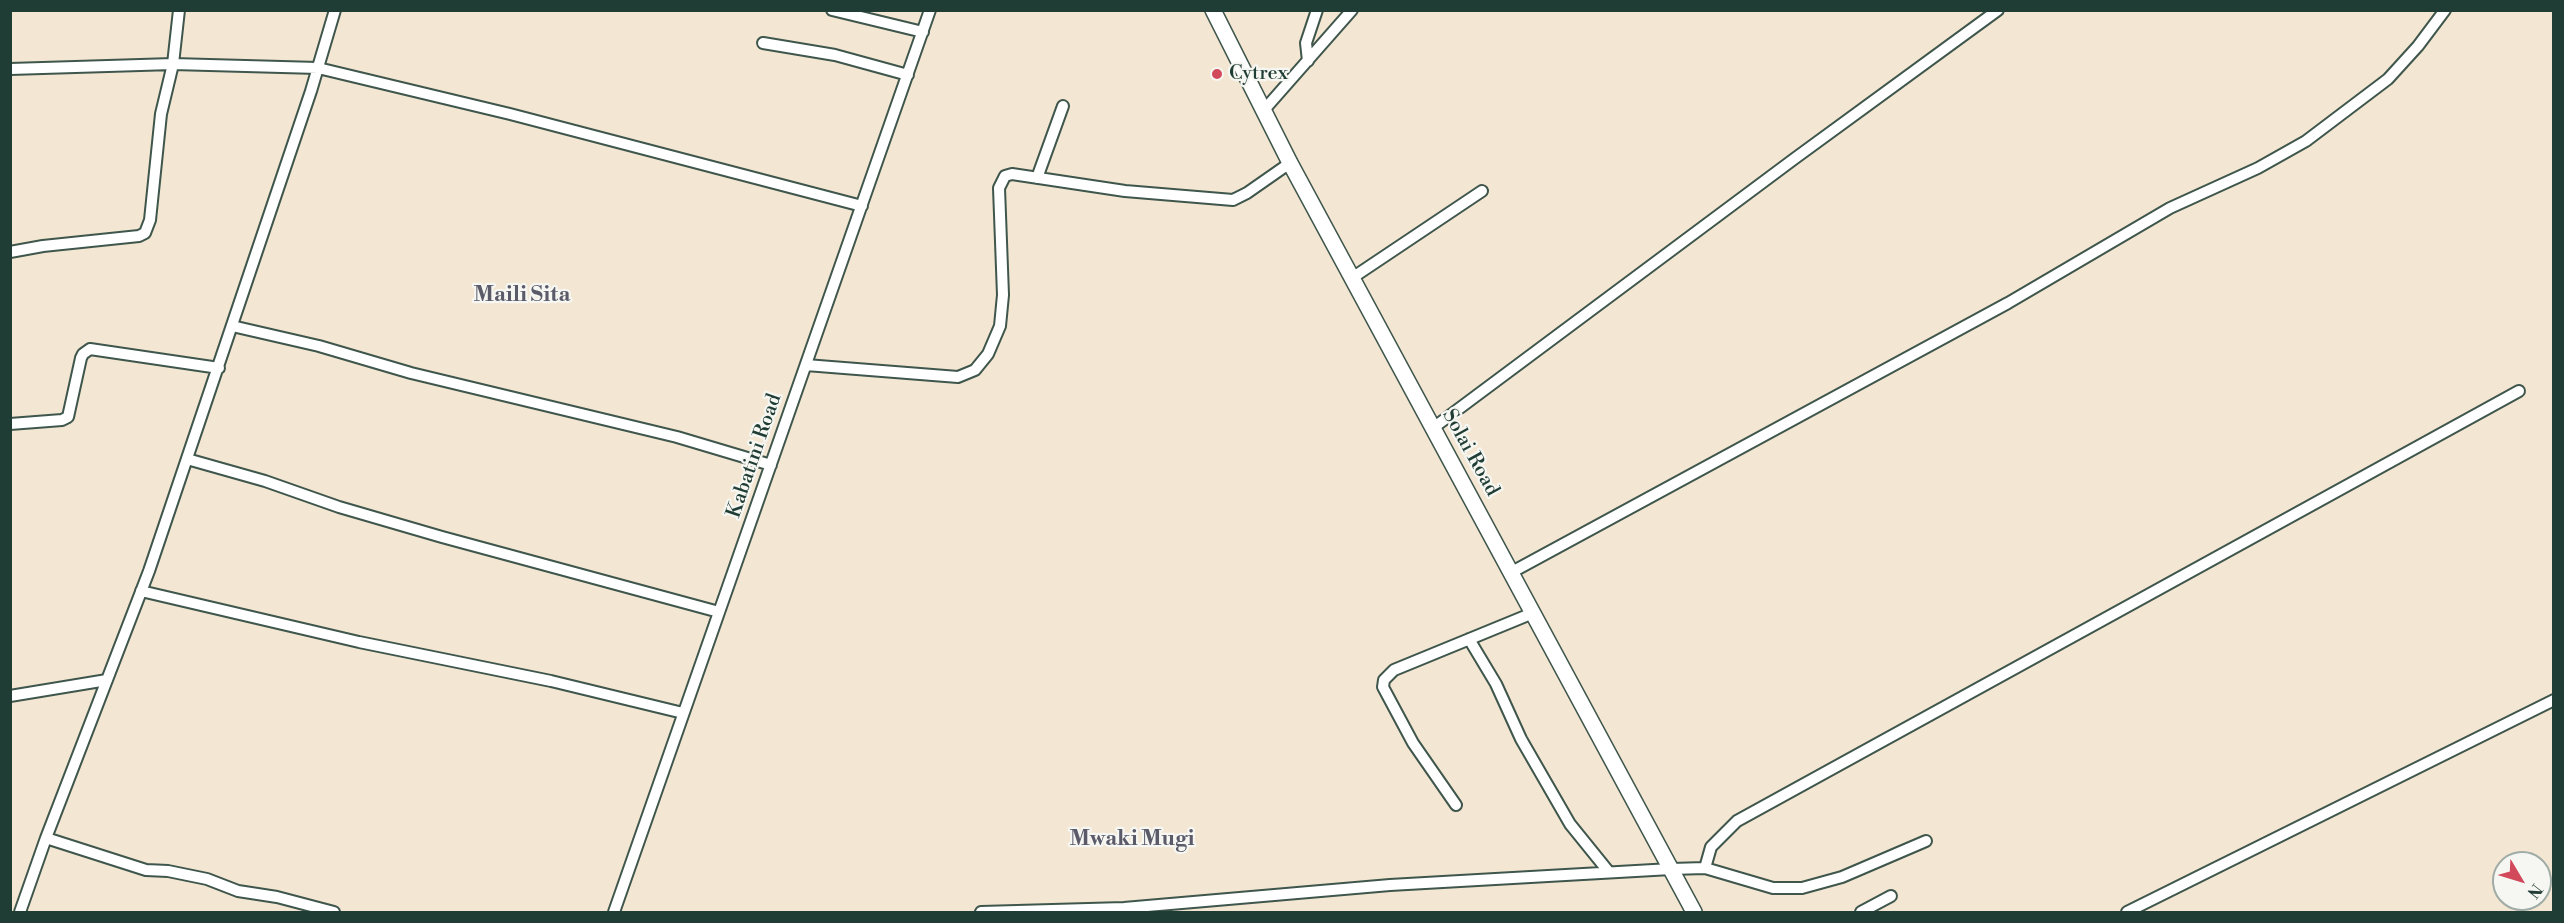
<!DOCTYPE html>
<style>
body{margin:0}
#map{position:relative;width:2564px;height:923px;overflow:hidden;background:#f3e6d2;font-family:"Libre Bodoni",serif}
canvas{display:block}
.frame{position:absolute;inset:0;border:12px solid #1f3d34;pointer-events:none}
.north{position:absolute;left:2492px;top:851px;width:60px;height:60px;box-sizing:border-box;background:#f6f6f2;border:2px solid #a0aca6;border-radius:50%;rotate:128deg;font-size:16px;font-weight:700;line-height:24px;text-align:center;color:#1f3d34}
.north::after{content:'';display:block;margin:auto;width:21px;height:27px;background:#d1495b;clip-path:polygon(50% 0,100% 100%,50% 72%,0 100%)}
</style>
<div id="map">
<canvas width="2564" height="923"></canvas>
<div class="frame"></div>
<div class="north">N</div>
</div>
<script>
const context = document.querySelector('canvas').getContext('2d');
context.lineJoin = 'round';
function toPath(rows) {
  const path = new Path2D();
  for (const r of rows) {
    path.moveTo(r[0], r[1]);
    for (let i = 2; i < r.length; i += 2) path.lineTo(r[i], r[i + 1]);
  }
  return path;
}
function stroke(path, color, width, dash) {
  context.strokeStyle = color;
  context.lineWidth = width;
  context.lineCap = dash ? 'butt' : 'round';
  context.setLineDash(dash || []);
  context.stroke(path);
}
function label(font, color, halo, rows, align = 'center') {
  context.font = font + ' "Libre Bodoni",serif';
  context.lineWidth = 4.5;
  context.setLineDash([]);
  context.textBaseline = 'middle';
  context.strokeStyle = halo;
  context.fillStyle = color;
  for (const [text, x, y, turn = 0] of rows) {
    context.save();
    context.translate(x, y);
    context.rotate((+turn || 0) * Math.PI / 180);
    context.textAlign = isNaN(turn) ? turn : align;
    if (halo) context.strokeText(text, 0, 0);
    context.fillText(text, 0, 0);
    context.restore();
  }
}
const minor = toPath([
 [832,10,923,32],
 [763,43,835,55,908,75],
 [1308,61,1306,43,1317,10],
 [10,69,173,64,318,68,510,114,862,206],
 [1264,110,1352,10],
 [1037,178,1063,106],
 [10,252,43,246,139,236,145,233,150,220,161,114,173,64,179,10],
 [1352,278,1482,191],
 [232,326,319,346,411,373,677,437,771,465],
 [806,365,958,377,975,370,988,354,1000,326,1003,295,999,188,1005,176,1012,174,1125,191,1233,200,1247,193,1290,163],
 [10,424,62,420,68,417,81,358,83,354,90,349,219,368],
 [1433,428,1794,159,1998,10],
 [187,459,265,481,339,507,442,537,719,612],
 [1512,572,2008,303,2170,208,2258,168,2306,141,2388,79,2418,46,2445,10],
 [141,591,359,642,551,681,683,713],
 [1469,639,1496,684,1521,739,1570,824,1608,871],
 [10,696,107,680],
 [1456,805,1413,743,1383,687,1384,680,1394,670,1533,613],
 [46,838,146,870,168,871,207,879,238,891,277,897,334,912],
 [1705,868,1711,847,1737,821,2519,391],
 [20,912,46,838,149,571,311,91,335,10],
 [614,912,930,10],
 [981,912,1124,908,1390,885,1671,869,1705,868,1773,888,1802,888,1842,877,1926,841],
 [1861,912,1891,896],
 [2127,912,2554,700]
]);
const highway = toPath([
 [1213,10,1290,163,1694,912]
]);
stroke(minor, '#3f564c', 14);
stroke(highway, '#3f564c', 18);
stroke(minor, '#fff', 10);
stroke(highway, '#fff', 15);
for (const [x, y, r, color] of [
 [1217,74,6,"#d1495b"]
]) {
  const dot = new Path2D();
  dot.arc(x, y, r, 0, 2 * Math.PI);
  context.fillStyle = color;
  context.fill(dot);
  stroke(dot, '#f6f6f2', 2);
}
label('20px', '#1f3d34', '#f6f6f2', [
 ["Cytrex",1229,74]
], 'left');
label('20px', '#1f3d34', '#f6f6f2', [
 ["Solai Road",1470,453,61],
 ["Kabatini Road",755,456,-71]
]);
label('bold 22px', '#5a5a69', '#f6f6f2', [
 ["Maili Sita",522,296],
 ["Mwaki Mugi",1132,840]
]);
</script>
